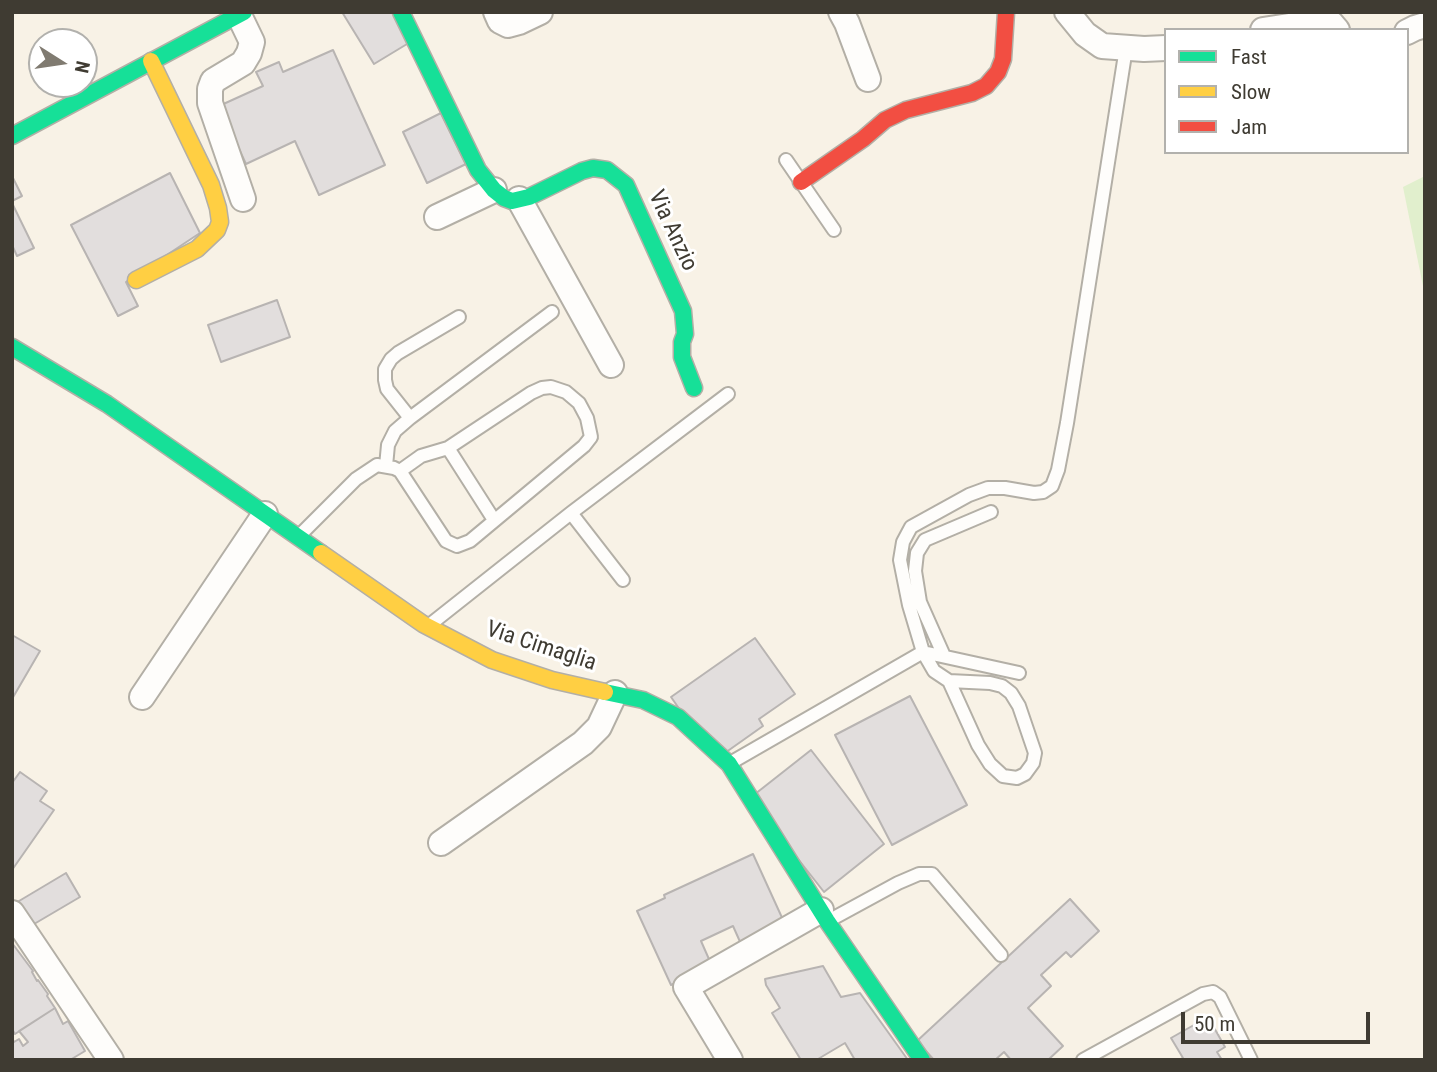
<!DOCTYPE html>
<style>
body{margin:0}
#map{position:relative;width:1437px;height:1072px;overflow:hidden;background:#f8f2e6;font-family:"Roboto Condensed",sans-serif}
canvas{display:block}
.frame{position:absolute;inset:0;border:14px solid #3f3b32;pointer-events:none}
.legend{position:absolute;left:1164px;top:28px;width:245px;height:126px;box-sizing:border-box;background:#fff;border:2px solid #b2b1ad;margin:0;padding:9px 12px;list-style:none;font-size:21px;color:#3f3b32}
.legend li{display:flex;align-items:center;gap:14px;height:35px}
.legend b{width:35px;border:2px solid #b2b1ad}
.north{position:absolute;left:28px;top:28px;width:70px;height:70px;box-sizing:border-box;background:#fff;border:2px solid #b2b1ad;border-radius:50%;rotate:102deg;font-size:19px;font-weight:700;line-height:28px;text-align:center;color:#3f3b32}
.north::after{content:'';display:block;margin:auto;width:24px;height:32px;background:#807b71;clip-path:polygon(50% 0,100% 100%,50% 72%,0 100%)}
.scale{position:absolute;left:1181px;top:1012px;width:189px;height:32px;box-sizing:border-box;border:4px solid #3f3b32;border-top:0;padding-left:9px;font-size:21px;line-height:24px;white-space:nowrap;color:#3f3b32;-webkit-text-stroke:5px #fff;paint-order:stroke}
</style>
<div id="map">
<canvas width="1437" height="1072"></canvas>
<div class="frame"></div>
<ul class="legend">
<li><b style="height:9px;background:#16e098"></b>Fast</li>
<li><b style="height:9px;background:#ffcf43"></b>Slow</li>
<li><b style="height:9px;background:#f24e42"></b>Jam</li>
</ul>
<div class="north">N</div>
<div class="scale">50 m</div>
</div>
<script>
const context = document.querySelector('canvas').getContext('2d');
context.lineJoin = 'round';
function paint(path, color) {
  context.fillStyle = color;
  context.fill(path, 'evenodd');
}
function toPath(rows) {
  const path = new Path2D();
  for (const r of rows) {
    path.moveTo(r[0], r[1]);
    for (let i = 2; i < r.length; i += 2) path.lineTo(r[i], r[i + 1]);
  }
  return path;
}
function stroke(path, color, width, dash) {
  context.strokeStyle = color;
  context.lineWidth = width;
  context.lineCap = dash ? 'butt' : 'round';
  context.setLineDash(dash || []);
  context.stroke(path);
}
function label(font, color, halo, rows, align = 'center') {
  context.font = font + ' "Roboto Condensed",sans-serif';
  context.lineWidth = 6;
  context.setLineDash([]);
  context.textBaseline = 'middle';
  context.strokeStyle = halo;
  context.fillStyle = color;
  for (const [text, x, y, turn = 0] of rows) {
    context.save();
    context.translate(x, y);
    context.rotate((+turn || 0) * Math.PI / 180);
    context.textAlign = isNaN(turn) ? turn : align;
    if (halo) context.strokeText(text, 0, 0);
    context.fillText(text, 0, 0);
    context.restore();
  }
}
paint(toPath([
 [1425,176,1425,296,1403,187]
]), '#e1efcd');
const building = toPath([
 [342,12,394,12,412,41,374,64,342,12],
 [333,50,385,165,319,195,295,141,246,164,219,106,263,86,256,72,279,62,283,72,333,50],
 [441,113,466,164,427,183,403,132,441,113],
 [170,173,200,233,126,282,138,306,118,316,71,225,170,173],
 [12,176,22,196,12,201,12,176],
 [12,203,34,248,17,256,12,245,12,203],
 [277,300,290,337,221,362,208,325,277,300],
 [12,635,40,651,12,699,12,635],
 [755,638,795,694,759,719,763,726,715,760,671,697,755,638],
 [910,696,967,805,892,845,835,735,910,696],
 [811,750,884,844,824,892,750,798,811,750],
 [20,772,47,791,40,801,54,810,12,870,12,783,20,772],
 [753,854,789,933,745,953,733,926,701,941,712,966,671,985,637,911,665,898,664,895,753,854],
 [66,873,80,897,29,927,14,904,66,873],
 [1070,899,1099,931,1071,957,1066,952,1041,975,1051,986,1028,1008,1063,1046,1048,1060,1011,1060,1004,1052,995,1060,934,1060,917,1041,1070,899],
 [12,943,33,971,32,972,37,981,38,980,48,994,47,996,55,1008,15,1034,12,1029,12,943],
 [823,966,841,997,860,993,908,1060,855,1060,845,1043,818,1059,801,1060,772,1013,780,1008,766,985,765,979,823,966],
 [55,1008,63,1024,68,1021,85,1051,70,1060,12,1060,12,1038,14,1042,19,1039,23,1046,28,1042,19,1031,55,1008],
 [1208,1017,1225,1047,1217,1052,1222,1060,1179,1060,1183,1058,1171,1038,1208,1017]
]);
paint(building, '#e2dedd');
stroke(building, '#b8b4b2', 2);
const lane = toPath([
 [786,160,834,230],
 [410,418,387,389,385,380,385,369,391,359,398,353,459,317],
 [386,466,388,445,395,431,410,418,552,312],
 [400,471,421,456,448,448],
 [571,513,623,580],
 [299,536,356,479,377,465,394,468,400,471,446,541,457,546,470,541,584,446,591,437,587,418,579,403,566,392,551,387,542,388,531,393,448,448,494,520],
 [432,623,571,513,728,394],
 [944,656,920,602,915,571,917,553,925,540,991,512],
 [949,681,978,745,990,764,1003,776,1017,778,1025,774,1033,763,1035,753,1019,706,1011,693,1002,686,990,683,949,681,934,671,923,652,909,605,900,560,903,542,911,527,969,495,988,488,1005,488,1034,493,1043,492,1052,486,1058,470,1067,423,1126,48],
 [732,762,923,652,1019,673],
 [830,920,898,883,919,874,932,874,1001,955],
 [1083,1060,1203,994,1213,992,1220,997,1251,1060]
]);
const street = toPath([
 [496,12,500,21,508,25,519,22,540,12],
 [841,12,847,23,868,79],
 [1067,12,1085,34,1102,46,1144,49,1166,48],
 [239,15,252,42,249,53,243,63,213,81,210,89,210,103,243,199],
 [1263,30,1321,21,1331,23,1337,30],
 [1407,32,1415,28,1425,25],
 [519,199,611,365],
 [437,217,494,190],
 [142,697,265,514],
 [441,843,583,743,599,727,615,693],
 [12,913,111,1060],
 [730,1060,686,987,821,910]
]);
const fast = toPath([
 [401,12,478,170,494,190,504,198,512,201,529,197,582,171,593,168,607,170,626,185,683,311,685,334,682,342,682,357,694,388],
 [12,136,244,12],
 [12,347,107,404,321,553],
 [605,692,643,700,678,717,729,764,827,921,922,1060]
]);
const slow = toPath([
 [136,280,197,249,217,230,220,222,218,208,211,185,151,61],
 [321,553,423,624,492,660,552,680,605,692]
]);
const jam = toPath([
 [801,182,863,139,885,120,906,110,972,93,986,86,998,72,1003,59,1006,12]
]);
stroke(lane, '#b3afa6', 16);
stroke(street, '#b3afa6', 28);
stroke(fast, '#b3afa6', 19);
stroke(slow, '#b3afa6', 19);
stroke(jam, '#b3afa6', 19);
stroke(lane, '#fefdfb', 12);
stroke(street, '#fefdfb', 24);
stroke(fast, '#16e098', 16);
stroke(slow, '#ffcf43', 16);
stroke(jam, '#f24e42', 16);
label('23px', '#3f3b32', '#fff', [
 ["Via Anzio",672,231,65],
 ["Via Cimaglia",541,647,18]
]);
</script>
